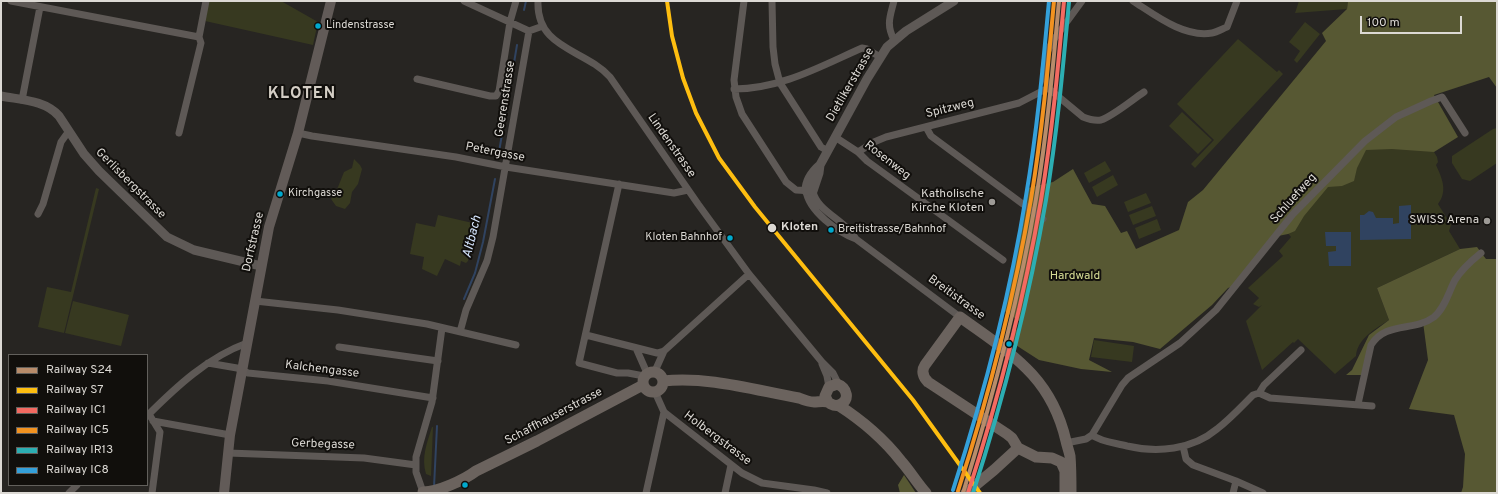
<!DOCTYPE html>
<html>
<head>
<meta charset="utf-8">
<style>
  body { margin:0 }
  #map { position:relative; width:1498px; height:494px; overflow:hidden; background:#272522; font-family:Overpass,sans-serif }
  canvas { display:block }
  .frame { position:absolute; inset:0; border:2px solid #dcd9d4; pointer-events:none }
  .legend { position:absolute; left:8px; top:354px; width:140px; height:132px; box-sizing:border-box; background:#110f0c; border:1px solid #62605c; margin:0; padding:5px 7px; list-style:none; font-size:12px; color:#dcd9d4 }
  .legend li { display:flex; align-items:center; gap:8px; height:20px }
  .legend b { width:20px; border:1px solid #62605c }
  .scale { position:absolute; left:1360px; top:16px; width:102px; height:18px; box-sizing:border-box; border:2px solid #dcd9d4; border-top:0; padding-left:5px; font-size:12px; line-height:14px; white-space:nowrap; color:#dcd9d4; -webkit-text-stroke:3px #110f0c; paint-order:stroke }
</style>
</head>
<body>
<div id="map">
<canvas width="1498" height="494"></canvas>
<div class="frame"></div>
<ul class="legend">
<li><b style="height:5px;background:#b88c6a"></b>Railway S24</li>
<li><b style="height:5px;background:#febe10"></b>Railway S7</li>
<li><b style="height:5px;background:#f36a61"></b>Railway IC1</li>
<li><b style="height:5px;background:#f29220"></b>Railway IC5</li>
<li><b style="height:5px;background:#2caeb3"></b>Railway IR13</li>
<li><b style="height:5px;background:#34a0da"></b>Railway IC8</li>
</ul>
<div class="scale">100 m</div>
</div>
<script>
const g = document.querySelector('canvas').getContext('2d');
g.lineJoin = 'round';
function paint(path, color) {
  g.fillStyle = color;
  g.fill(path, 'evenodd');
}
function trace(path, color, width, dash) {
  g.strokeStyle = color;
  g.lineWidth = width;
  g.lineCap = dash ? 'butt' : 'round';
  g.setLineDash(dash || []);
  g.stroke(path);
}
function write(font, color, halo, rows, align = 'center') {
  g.font = font + ' Overpass,sans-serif';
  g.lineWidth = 4;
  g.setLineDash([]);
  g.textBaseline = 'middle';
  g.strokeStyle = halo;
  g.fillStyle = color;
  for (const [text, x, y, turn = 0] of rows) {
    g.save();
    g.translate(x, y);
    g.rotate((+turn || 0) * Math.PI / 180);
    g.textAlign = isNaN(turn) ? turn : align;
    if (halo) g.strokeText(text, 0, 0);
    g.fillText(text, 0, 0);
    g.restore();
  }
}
const green = new Path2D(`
  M 209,1 L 281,1 L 318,22 L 313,45 L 205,21 Z
  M 1299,1 L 1348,1 L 1347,9 L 1295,13 Z
  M 1305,22 L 1320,34 L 1297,63 L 1294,60 L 1300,51 L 1289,42 Z
  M 1238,39 L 1277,72 L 1279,70 L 1283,74 L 1195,168 L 1191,164 L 1214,140 L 1177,104 Z
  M 1182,112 L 1212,140 L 1198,154 L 1169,126 Z
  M 1497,128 L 1497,163 L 1470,181 L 1462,179 L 1452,163 L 1452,156 L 1493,129 Z
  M 1428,142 L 1437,157 L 1438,162 L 1436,165 C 1442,178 1448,191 1438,204 L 1451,225 L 1449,231 L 1460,249 L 1377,288 L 1389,320 C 1375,329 1357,339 1356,356 L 1335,374 L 1298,339 L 1294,343 L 1293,342 L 1262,370 L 1246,321 L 1262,305 L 1259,307 L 1253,304 L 1259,298 L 1248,288 L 1283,256 L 1279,251 L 1291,237 L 1286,231 L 1360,150 Z
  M 354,159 L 360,165 L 362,169 L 358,184 L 352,192 L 350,203 L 345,209 L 336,206 L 331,199 L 338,187 L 344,172 L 352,168 Z
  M 1105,161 L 1111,171 L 1089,183 L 1084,173 Z
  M 1113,175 L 1118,185 L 1097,197 L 1092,187 Z
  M 96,188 L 99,189 L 64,333 L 38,327 L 47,287 L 71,292 Z
  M 1146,193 L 1151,203 L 1128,212 L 1124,202 Z
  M 1152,206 L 1156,216 L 1133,225 L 1129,215 Z
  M 438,215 L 477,224 L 468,261 L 466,263 L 461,261 L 460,266 L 445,259 L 437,276 L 422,269 L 424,257 L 410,254 L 416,223 L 435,227 Z
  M 1157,219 L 1161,230 L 1139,239 L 1135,228 Z
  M 73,301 L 129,315 L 121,346 L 65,333 Z
  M 1094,340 L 1134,346 L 1132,362 L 1091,357 Z
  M 432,427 L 433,427 L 431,476 L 426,474 C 421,457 427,443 432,427 Z`);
const forest = new Path2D(`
  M 1348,1 L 1497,1 L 1497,88 L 1489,77 L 1434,95 L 1458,137 L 1434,152 L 1392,149 L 1366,150 L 1357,168 L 1354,181 L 1342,186 L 1328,187 L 1304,216 L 1295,231 L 1288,234 L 1273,237 L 1231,287 L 1228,288 L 1212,305 L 1160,349 L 1133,342 L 1094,338 L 1089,360 L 1112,372 L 1081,369 L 1039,360 L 1008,340 L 1022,323 L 1003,310 L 1028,188 L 1053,182 L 1073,169 L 1092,204 L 1105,206 L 1121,233 L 1127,231 L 1136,249 L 1179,230 L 1188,202 L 1203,190 L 1326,41 L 1322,33 L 1347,9 Z
  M 1477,247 L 1486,259 L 1497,259 L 1497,493 L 1461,493 L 1463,487 L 1465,454 L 1454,415 L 1409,409 L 1428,360 L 1423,322 L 1394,328 L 1371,343 L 1363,375 L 1346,375 L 1352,370 L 1369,335 L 1389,320 L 1377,288 L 1460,249 Z
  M 904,475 L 916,493 L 900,493 L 898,485 Z`);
const water = new Path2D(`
  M 1411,205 L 1411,239 L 1360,240 L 1360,215 L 1364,215 L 1369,211 L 1373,212 L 1376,218 L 1393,218 L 1393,224 L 1399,223 L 1399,206 Z
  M 1325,232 L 1351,232 L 1351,266 L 1329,266 L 1328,252 L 1336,251 L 1336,246 L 1326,246 Z`);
const stream = new Path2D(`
  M 524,10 L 526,1
  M 499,152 L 517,45
  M 464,299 L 475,273 L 483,242 L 495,179
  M 434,487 L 437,426`);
const minor = new Path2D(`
  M 11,1 L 199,37
  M 464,1 L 529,31 L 543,26
  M 538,1 C 536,49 585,49 610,77 L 698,204 L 749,274 L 822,362 L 833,373 L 839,385
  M 744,1 L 734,80 L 736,97 L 742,114 L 786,182 L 796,190 L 813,191 C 816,208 837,217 848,229 C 851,232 853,235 856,239 L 960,317
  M 772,1 L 773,47 L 775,64 L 780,83 L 821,147 L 828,151
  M 894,1 C 890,17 886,24 894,40
  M 1082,1 L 1052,42 L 1046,55 L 1044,70 L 1048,88 L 1083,117 C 1088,119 1095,121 1101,120 C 1113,116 1132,100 1144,92
  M 1133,1 C 1155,15 1184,38 1212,33 C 1217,32 1222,29 1227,27 L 1237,1
  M 417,79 L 490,96 L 496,96 L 499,91 L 510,22 L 516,1
  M 734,89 C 781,89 821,66 862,48 L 867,49 L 880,57
  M 22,100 L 40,7
  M 926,127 L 931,136 L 1043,219
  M 179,133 L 201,43 L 199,37 L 206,1
  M 298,133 L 312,136 L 456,157 L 506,167 L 674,193 L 688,190
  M 835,137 L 858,152 L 867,161 L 1003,260
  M 858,152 L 874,142 L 886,137 L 1019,103 L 1048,88
  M 619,184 L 579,363 L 617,373 L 628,373 L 644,376
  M 806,191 C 809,211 837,232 856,239
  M 38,214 L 43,204 L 61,142 L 66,135 L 70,132
  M 255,301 L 338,310 L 427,324 L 516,345
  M 460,332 L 466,310 L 487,261 L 493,237 L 529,31
  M 586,335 L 657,353 L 664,351 L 749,274
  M 339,347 L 438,361
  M 636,348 L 647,373
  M 208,363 L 237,368 L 248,373 L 328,381 L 433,398
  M 822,364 L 827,376 L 829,387
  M 655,371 L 664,351
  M 655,392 L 664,412 L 742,473 L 762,483 L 814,490 L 827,493
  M 1259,393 L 1270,398 L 1372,406
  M 1358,404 L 1371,345 C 1386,321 1414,332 1434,317 C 1445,308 1449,291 1455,280 C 1462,269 1471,261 1481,253
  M 149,414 L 160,432 L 152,493
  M 147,416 C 176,387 208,357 247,343
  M 153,421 L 230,435
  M 1092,435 C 1101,442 1116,443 1127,446 C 1157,453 1192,450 1217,429 C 1230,419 1241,407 1253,395 L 1259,393 L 1264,385 L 1301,350
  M 1066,443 L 1086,439 L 1092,435 L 1122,385 L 1128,378 L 1180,343 L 1216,310 L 1293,214 L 1365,141 L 1396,117 L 1431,101 L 1442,97 L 1465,133
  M 1183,446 L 1186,459 L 1193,465 L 1236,481 L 1263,493
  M 228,453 L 364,458 L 416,465
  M 423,492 L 416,472 L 416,457 L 432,402 L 442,328
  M 69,493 L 77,485
  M 646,493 L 664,412
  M 725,493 L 731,465
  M 1233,493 L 1236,481`);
const tertiary = new Path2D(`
  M 1,96 C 21,100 45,100 59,116 L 84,154 L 99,171 L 167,237 L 194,250 L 261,266
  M 806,191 C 806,180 812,172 820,165
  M 813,191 L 819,173 L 820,165 L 867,79 L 887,47 L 906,31 L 954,1`);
const secondary = new Path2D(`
  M 224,493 L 230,435 L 269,227 L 298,133 L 331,1`);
const primary = new Path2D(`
  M643 382a10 10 0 1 1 20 0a10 10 0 1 1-20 0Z
  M 663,381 C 708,376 754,390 799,398 C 804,400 809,402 814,402 C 818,402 823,401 827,402 C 832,404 834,407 839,405 C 851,401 847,387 837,384 L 829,387 L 825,396 L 828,402
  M 838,405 C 863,421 883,438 901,461 C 910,471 917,483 926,493
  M 423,492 C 438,492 464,480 476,471 L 537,441 L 643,385
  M 966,493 L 994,470 L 1018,448
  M 1065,493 L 1065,471 L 1061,462 L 1052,458 L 1036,457 L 1018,448 L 1012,438 L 1007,434 L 928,382 C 923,377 921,371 925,365 L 960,317 C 1011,354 1051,376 1066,441 C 1067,446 1069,451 1070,456 C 1071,468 1071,481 1071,493`);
const rail1 = new Path2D(`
  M 963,493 C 993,397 1019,299 1036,199 C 1047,134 1053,67 1059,1`);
const rail2 = new Path2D(`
  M 667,1 L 672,36 L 683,78 L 696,113 L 719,158 L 755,207 L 913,400 L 980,493`);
const rail3 = new Path2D(`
  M 968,493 C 999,397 1024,299 1041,200 C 1052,134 1058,68 1064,1`);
const rail4 = new Path2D(`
  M 958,491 C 989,395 1014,298 1031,199 C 1042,133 1048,67 1054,1`);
const rail5 = new Path2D(`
  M 973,493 C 1004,397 1029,299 1046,200 C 1057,134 1063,68 1069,2`);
const rail6 = new Path2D(`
  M 953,490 C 984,394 1010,296 1026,196 C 1037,132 1043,66 1049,1`);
const markers = [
  [318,26,3.5,"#00a9ce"],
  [280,194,3.5,"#00a9ce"],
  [992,202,4,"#9d9a96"],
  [1487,221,4,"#9d9a96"],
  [772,228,5,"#dcd9d4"],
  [831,230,3.5,"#00a9ce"],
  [730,238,3.5,"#00a9ce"],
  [1009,344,3.5,"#00a9ce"],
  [465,485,3.5,"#00a9ce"]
];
const busNames = [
  ["Lindenstrasse",326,26],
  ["Kirchgasse",288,194],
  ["Breitistrasse/Bahnhof",838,230],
  ["Kloten Bahnhof",722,238,"right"]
];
const streetNames = [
  ["Dietlikerstrasse",851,85,-60],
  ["Geerenstrasse",506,99,-81],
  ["Spitzweg",950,109,-14],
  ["Lindenstrasse",671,146,55],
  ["Petergasse",495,153,11],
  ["Rosenweg",887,161,38],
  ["Gerlisbergstrasse",130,184,45],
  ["Schluefweg",1294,199,-48],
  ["Dorfstrasse",254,242,-77],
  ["Breitistrasse",956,298,36],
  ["Kalchengasse",322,370,7],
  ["Schaffhauserstrasse",554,417,-28],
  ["Holbergstrasse",717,439,37],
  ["Gerbegasse",323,445,2]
];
const poiNames = [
  ["Katholische",984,195],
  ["Kirche Kloten",984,209],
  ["SWISS Arena",1479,221]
];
const stopNames = [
  ["Kloten",781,228]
];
const parkNames = [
  ["Hardwald",1075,277]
];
const waterNames = [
  ["Altbach",473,237,-76]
];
const districtNames = [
  ["KLOTEN",302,95]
];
paint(green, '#373920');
paint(forest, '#575833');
paint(water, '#304360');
trace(stream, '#304360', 2);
trace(minor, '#5e5956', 7);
trace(tertiary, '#5e5956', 9);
trace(secondary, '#625b58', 10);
trace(primary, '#6b635e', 11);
trace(rail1, '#b88c6a', 4);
trace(rail2, '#febe10', 4);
trace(rail3, '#f36a61', 4);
trace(rail4, '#f29220', 4);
trace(rail5, '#2caeb3', 4);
trace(rail6, '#34a0da', 4);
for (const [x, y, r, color] of markers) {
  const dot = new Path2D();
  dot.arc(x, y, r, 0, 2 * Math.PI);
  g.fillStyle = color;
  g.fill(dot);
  trace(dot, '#110f0c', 1.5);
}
write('11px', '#dcd9d4', '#110f0c', busNames, 'left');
write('12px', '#dcd9d4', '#110f0c', streetNames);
write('12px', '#dcd9d4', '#110f0c', poiNames, 'right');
write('bold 12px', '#dcd9d4', '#110f0c', stopNames, 'left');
write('12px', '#d4da93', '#110f0c', parkNames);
write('italic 13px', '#d5e5fd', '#110f0c', waterNames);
g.letterSpacing = '1px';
write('bold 16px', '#d4cec5', '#110f0c', districtNames);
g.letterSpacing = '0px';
</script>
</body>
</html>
